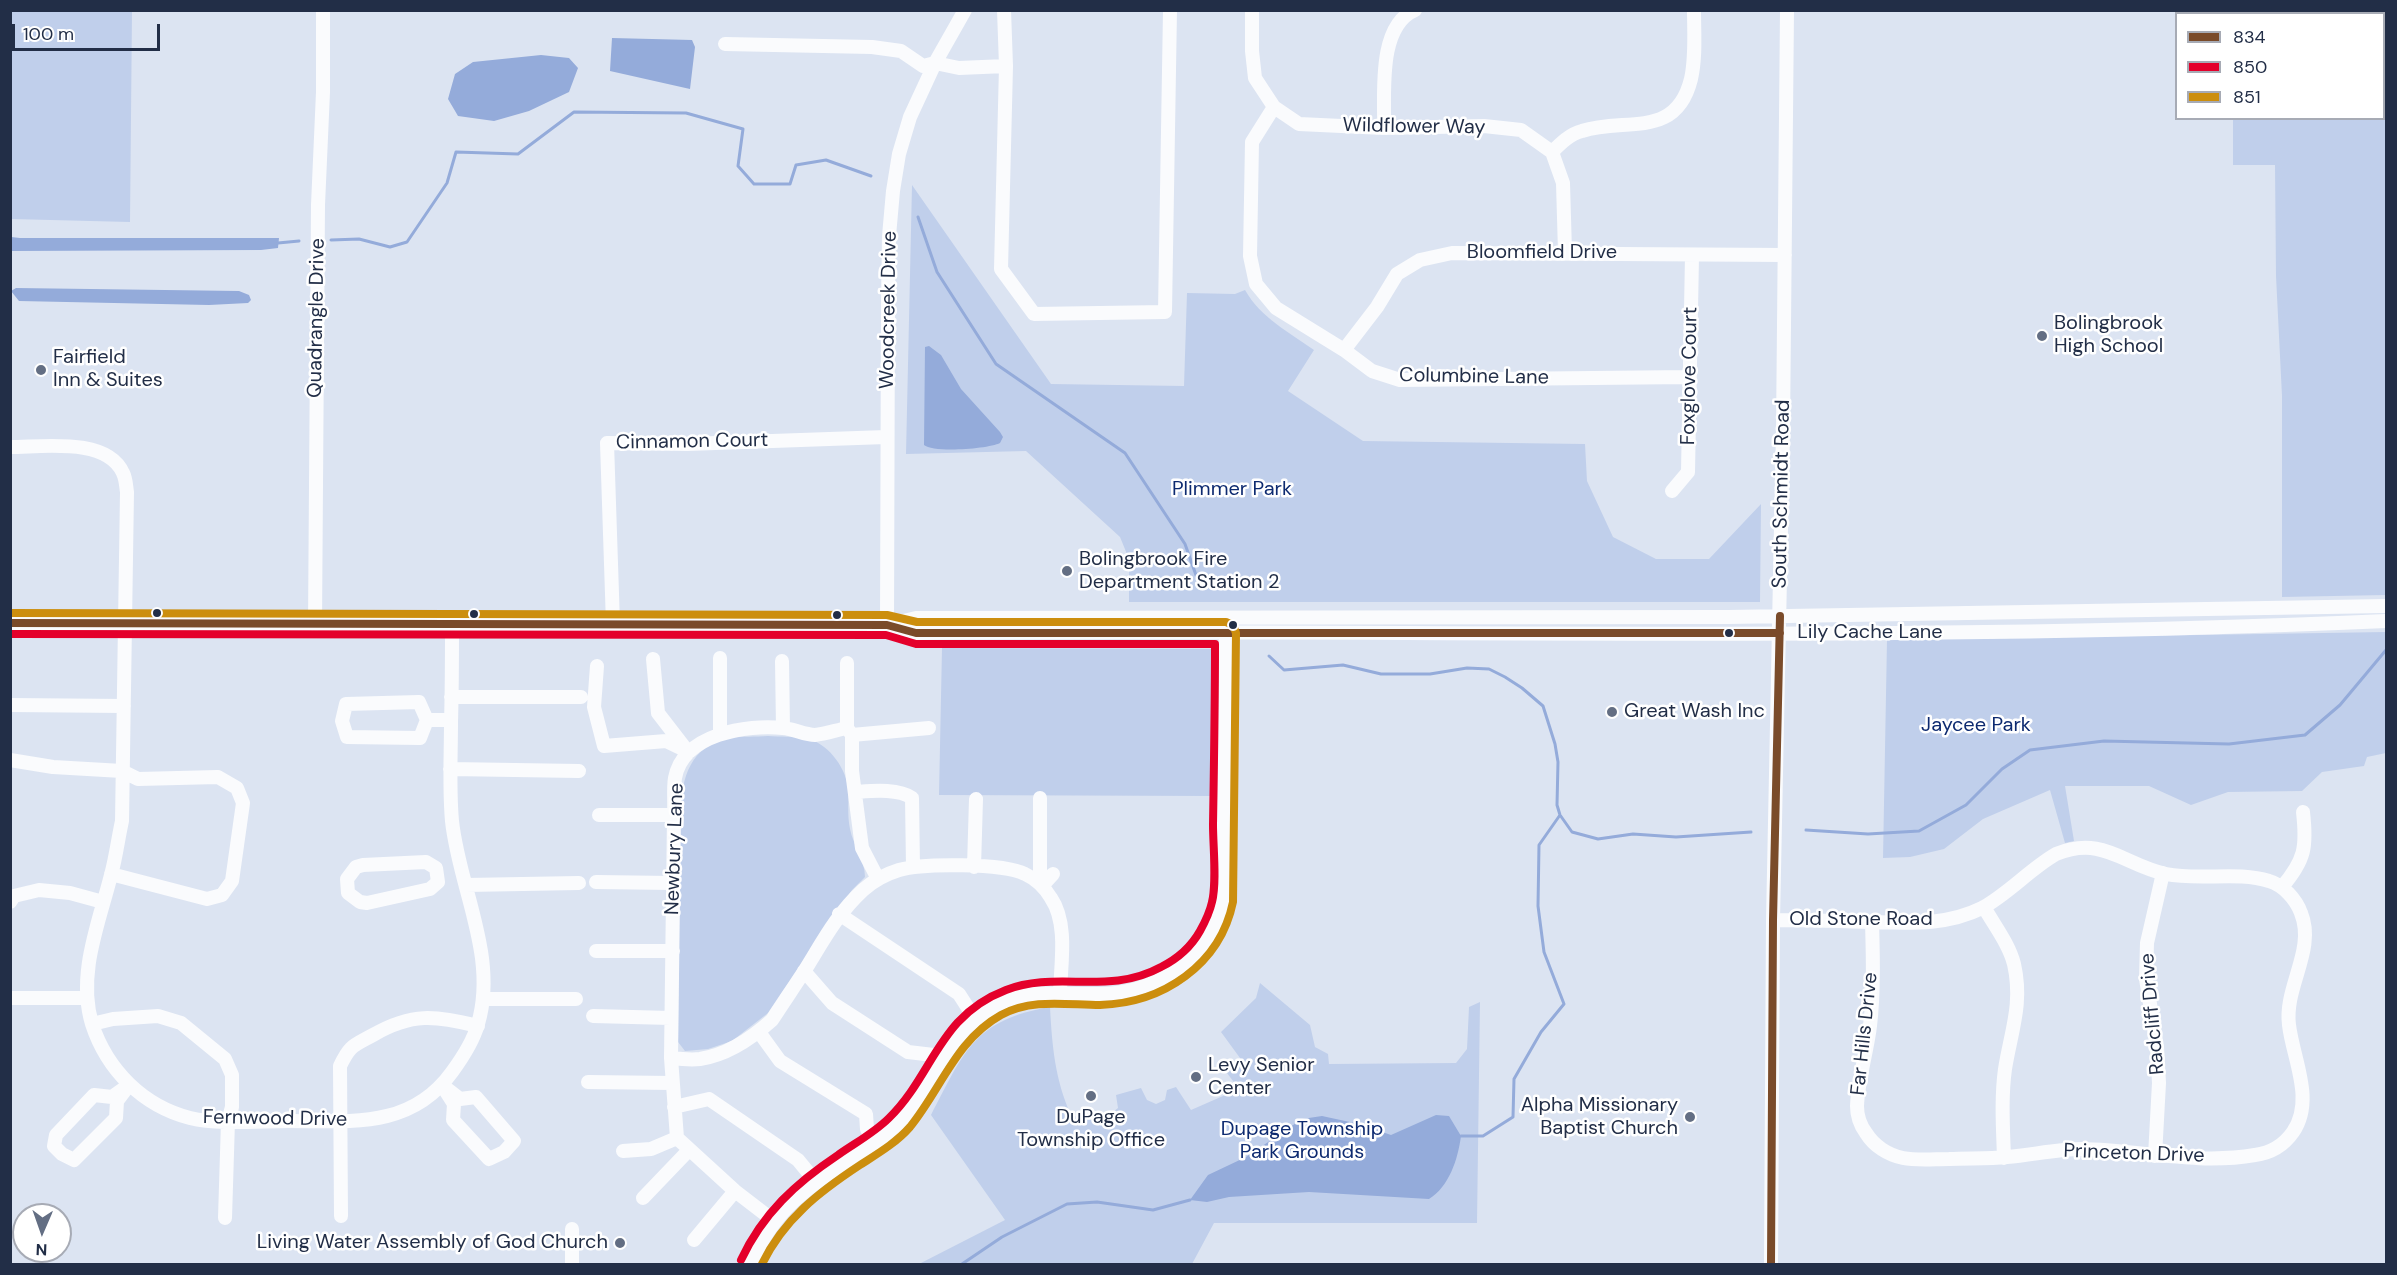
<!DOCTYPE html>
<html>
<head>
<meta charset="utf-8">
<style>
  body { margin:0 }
  #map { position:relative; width:2397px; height:1275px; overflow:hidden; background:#dce4f2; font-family:"DM Sans",sans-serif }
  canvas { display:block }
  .frame { position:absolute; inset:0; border:12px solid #222e47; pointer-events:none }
  .legend { position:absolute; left:2175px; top:12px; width:210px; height:108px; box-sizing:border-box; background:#fff; border:2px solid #a7abb5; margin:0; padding:8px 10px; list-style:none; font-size:18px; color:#222e47 }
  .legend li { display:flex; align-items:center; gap:12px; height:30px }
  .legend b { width:30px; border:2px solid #a7abb5 }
  .north { position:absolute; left:12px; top:1203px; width:60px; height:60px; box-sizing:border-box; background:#fff; border:2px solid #a7abb5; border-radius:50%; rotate:182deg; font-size:16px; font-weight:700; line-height:24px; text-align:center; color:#222e47 }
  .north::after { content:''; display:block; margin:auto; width:21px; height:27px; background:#636e83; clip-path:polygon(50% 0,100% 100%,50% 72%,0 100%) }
  .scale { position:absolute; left:12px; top:24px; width:148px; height:27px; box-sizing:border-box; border:3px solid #222e47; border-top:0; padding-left:8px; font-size:18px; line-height:21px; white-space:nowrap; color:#222e47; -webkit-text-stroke:4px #fff; paint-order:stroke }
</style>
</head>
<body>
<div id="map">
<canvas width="2397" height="1275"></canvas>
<div class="frame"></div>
<ul class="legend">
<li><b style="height:8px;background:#7a4b2a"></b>834</li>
<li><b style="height:8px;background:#e4002b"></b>850</li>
<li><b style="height:8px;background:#cc8e0e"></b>851</li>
</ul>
<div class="north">N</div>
<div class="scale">100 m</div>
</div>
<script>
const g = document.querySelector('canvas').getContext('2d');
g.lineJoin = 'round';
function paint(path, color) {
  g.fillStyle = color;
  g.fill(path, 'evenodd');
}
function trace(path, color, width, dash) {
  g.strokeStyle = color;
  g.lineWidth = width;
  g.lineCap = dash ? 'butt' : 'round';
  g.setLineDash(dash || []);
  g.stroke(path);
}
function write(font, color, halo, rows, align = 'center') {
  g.font = font + ' "DM Sans",sans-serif';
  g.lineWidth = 5;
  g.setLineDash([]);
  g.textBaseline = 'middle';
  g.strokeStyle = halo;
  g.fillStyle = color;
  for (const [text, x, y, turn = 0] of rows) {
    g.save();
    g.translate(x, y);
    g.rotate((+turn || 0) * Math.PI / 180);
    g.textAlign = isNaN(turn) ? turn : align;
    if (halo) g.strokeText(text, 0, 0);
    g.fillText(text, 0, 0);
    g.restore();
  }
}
const green = new Path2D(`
  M 11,10 L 132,11 L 130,222 L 11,219 Z
  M 2255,11 L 2386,11 L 2386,595 L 2282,597 L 2282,396 L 2276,276 L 2275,165 L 2233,165 L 2233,119 L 2384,118 L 2384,14 L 2255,14 Z
  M 912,185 L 1051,384 L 1184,386 L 1187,293 L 1235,294 L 1245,290 C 1261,318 1289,332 1314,350 L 1288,391 L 1363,441 L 1585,444 L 1587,481 L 1613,537 L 1656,559 L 1709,559 L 1761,504 L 1760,602 L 1129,602 L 1129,559 L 1120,537 L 1026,451 L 906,454 Z
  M 2386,632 L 2386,753 L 2367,757 L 2364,766 L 2322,772 L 2302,791 L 2228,792 L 2191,805 L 2149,786 L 2065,786 L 2074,841 L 2065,843 L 2050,790 L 1983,819 L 1944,849 L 1910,857 L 1883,858 L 1887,640 Z
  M 942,648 L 1214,649 L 1212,796 L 939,795 Z
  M 768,736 C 780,737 793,736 805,738 C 827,742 845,766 848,787 C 849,801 847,815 850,829 C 853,845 865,860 865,877 L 852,890 L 833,916 L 768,1013 L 732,1041 L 708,1049 L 685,1051 L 678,1042 L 680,812 C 682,778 690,745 730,738 C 742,736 756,737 768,736 Z
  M 1260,983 L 1310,1025 L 1315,1047 L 1328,1054 L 1329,1064 L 1456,1063 L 1467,1049 L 1469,1007 L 1480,1002 L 1477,1223 L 1214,1223 L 1192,1264 L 919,1264 L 1005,1220 L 931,1115 C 964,1053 973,1020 1050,1007 C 1052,1045 1055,1080 1071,1115 L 1100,1122 L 1118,1108 L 1116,1095 L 1141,1088 L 1147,1100 L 1156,1104 L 1165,1100 L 1167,1090 L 1176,1087 L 1191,1110 L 1239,1089 L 1224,1069 L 1240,1058 L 1221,1032 L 1256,998 Z`);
const water = new Path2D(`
  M 612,38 L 692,40 L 695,47 L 690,89 L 610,71 Z
  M 541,55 L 569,58 L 578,68 L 569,92 L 529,111 L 494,121 L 458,116 L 448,99 L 455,74 L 473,62 Z
  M 11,237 L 20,238 L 279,238 L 278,248 L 261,250 L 11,251 Z
  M 16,288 L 239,291 L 249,295 L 251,300 L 248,303 L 209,305 L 19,301 L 11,291 Z
  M 929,346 L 941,355 L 961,389 L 1000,432 L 1003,437 L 1000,443 C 988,449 933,453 924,445 L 925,347 Z
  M 1436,1115 L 1449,1116 L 1461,1136 C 1458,1159 1449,1187 1429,1199 L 1309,1192 L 1229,1197 L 1207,1202 L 1190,1200 L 1208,1175 L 1246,1157 L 1302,1119 L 1322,1116 L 1359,1124 L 1391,1135 Z`);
const stream = new Path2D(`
  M 918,217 L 937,272 L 996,364 L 1125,453 L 1185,544 L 1197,578
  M 331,240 L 359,239 L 390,247 L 407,242 L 447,183 L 456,152 L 518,154 L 574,112 L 686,113 L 743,129 L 738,166 L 754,184 L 790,184 L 796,165 L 826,160 L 871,176
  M 278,243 L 299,241
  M 1269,656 L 1284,670 L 1343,665 L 1381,674 L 1430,674 L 1467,668 L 1489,669 L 1505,677 L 1522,688 L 1543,706 L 1555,744 L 1558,762 L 1557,805 L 1560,815 L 1572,832 L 1598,839 L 1633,834 L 1676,837 L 1751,832
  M 1806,830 L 1868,834 L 1919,831 L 1966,805 L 2002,769 L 2030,750 L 2104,741 L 2229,744 L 2305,735 L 2340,705 L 2386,650
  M 1461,1136 L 1483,1136 L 1513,1117 L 1514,1079 L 1541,1032 L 1564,1004 L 1544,952 L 1538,906 L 1539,845 L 1560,815
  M 962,1264 L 1002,1237 L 1067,1204 L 1097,1202 L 1153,1210 L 1190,1200`);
const minor = new Path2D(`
  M 1004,10 L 1006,66 L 1001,269 L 1034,314 L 1165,312 L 1170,10
  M 1252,10 L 1252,51 L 1255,78 L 1274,107 L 1299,124 L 1384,128 L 1484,126 L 1521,130 L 1552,152 L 1563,183 L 1565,252
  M 2247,13 L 2247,10
  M 725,44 L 872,47 L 901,51 L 923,66 L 935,63 L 959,68 L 1006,66
  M 1274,107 L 1252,142 L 1250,256 L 1256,284 L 1276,308 L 1344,350 L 1372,371 L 1400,380 L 1689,377
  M 1384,128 C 1385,95 1377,26 1415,10
  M 1552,152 C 1561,143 1570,134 1582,131 C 1625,117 1676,140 1691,79 C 1696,57 1694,33 1694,10
  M 1344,350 L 1377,307 L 1397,274 L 1420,260 L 1452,253 L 1785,255
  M 10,447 C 43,447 107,437 123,473 C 126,479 126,486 127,492 L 122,821 C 118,839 116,857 111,875 C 99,923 77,974 92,1024 C 107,1070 143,1106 190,1118 C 219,1125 259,1121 288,1121 C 351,1121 411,1129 452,1072 C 463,1057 473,1042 478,1024 C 498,956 459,888 452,821 C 449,788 451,755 451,722 C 452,690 452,657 452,624
  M 1672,491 L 1688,472 L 1692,256
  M 10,623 L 887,625 L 916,618 L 1728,617 L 2386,606
  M 613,624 L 607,443 L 687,444 L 886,437
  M 315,625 L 318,205 L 323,92 L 323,10
  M 887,625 L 888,299 L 889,236 L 893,191 L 899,154 L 910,117 L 935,63 L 965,10
  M 889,625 L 916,633 C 1406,629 1897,643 2386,621
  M 653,659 L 658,713 L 685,748
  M 782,661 L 783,728
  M 597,666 L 594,707 L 604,746 L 666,741 L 689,752
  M 451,697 L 581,697
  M 10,705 L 124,706
  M 427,720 L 420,738 L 347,737 L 342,721 L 346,704 L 419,702 L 427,720 L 451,720
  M 847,728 L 847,663
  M 720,734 L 720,658
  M 852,735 L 929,728
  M 10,760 L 53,767 L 122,771 L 138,779 L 218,777 L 237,788 L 243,803 L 232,881 L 222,895 L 207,899 L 111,874
  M 450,769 L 579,771
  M 855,792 C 871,791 898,788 912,798 L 913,867
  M 599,815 L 674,815
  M 426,862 L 436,868 L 438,882 L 430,889 L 367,903 L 360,902 L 348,893 L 347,879 L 356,867 L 363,865 Z
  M 974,867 L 976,799
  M 596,882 L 672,883
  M 1040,884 L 1040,798
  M 466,885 L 579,883
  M 1042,886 L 1053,874
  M 2282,887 C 2305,860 2307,847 2303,812
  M 10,902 L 14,896 L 39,890 L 70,893 L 103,902
  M 1984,907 C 1994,925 2009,944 2014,964 C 2023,1004 2011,1031 2005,1069 C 2001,1098 2003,1128 2004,1158
  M 839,914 L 959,994 L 975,1019
  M 1773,920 C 1805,920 1837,921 1869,922 C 1908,923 1946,926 1982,908 C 2008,894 2030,869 2056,854 C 2103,835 2124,865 2166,874 C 2200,881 2237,871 2269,881 C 2283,885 2296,899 2301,913 C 2316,950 2284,987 2289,1025 C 2293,1059 2315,1100 2293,1132 C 2284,1145 2270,1153 2255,1155 C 2197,1165 2139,1150 2082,1149 C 2057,1149 2032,1155 2007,1157 C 1988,1159 1968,1158 1949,1159 C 1934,1159 1918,1161 1903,1158 C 1888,1155 1874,1146 1866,1133 C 1860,1125 1857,1115 1857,1106 C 1858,1079 1867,1052 1870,1026 C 1874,991 1873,956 1872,922
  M 596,951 L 673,951
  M 804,971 L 832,1003 L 908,1052 L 942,1056
  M 10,998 L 87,998
  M 484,999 L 576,999
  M 593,1016 L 671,1018
  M 92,1024 L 113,1019 L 158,1016 L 181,1023 L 225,1059 L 232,1075 L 232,1107 L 228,1121 L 225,1218
  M 759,1032 L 780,1061 L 866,1114 L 867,1129 L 873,1144
  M 671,1058 C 680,1059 691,1060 700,1059 C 727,1055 752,1038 772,1020 C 783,1003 794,987 805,970 C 823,941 837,914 863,890 C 873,881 886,874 899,870 C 922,863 1003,863 1025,874 C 1036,879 1045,888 1051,898 C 1068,923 1061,963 1060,992
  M 588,1082 L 672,1083
  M 129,1085 L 117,1101 L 116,1118 L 74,1160 L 62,1154 L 54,1146 L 56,1135 L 94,1095 L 112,1097 Z
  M 442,1085 L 460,1099 L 476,1097 L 514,1141 L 504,1152 L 489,1159 L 453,1120 L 454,1104 Z
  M 674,1107 L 709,1099 L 798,1160 L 816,1182
  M 623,1151 L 651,1149 L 677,1138
  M 2155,1156 L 2159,1083 L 2157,1047 L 2146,979 L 2147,943 L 2163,873
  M 643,1198 L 689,1150
  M 341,1216 L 340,1066 C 350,1045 353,1046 373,1035 C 413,1012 434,1016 478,1026
  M 774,1221 L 735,1191 L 677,1138 L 671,1058 L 674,815 C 675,803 673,790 675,778 C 683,734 747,724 783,728 C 794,729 805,735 815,735 C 825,734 837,730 847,728 L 852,735 L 852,771 L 862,848 L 878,879
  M 694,1240 L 735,1191
  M 572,1264 L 572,1229
  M 751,1264 C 773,1210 808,1187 855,1156 C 871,1146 890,1134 902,1120 C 937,1078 944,1035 996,1006 C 1034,984 1076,998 1116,993 C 1144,990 1181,973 1199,951 C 1211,937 1217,919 1223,902 L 1226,624
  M 1771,1264 L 1773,920 L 1783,430 L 1787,10`);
const bus1 = new Path2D(`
  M 10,623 L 887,625 L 916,633 L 1780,633
  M 1771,1264 L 1773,920 L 1780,616`);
const bus2 = new Path2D(`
  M 10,634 L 886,635 L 916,644 L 1215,644 C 1215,704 1214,764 1213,825 C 1213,846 1217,882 1212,902 C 1210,911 1205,922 1200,931 C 1191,947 1177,959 1161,967 C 1108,996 1057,970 1006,990 C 938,1016 934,1074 889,1118 C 874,1133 855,1143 838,1155 C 796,1183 763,1213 741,1260`);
const bus3 = new Path2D(`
  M 10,613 L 887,615 L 917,622 L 1226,622 L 1233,625 L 1236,633 L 1233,902 C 1220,965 1163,1003 1100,1005 C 1067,1005 1032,998 1001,1015 C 956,1040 941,1089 910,1127 C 896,1143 877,1154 860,1165 C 819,1192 784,1219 762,1264`);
const markers = [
  [2042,336,6,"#636e83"],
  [41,370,6,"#636e83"],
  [1067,571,6,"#636e83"],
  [157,613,5,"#222e47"],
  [474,614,5,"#222e47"],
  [837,615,5,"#222e47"],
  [1233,625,5,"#222e47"],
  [1729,633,5,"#222e47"],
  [1612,712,6,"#636e83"],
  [1196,1077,6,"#636e83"],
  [1091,1096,6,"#636e83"],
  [1690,1117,6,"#636e83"],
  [620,1243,6,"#636e83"]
];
const streetNames = [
  ["Wildflower Way",1414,127,1],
  ["Bloomfield Drive",1542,253],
  ["Woodcreek Drive",889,310,-89],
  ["Quadrangle Drive",317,318,-89],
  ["Foxglove Court",1690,376,-89],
  ["Columbine Lane",1474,377,1],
  ["Cinnamon Court",692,442,-1],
  ["South Schmidt Road",1782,494,-89],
  ["Lily Cache Lane",1870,633],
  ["Newbury Lane",675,849,-88],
  ["Old Stone Road",1861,920],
  ["Radcliff Drive",2153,1014,-95],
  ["Far Hills Drive",1865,1034,-84],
  ["Fernwood Drive",275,1119,1],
  ["Princeton Drive",2134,1154,2]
];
const poiNames = [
  ["Bolingbrook",2054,324],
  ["High School",2054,347],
  ["Fairfield",53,358],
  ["Inn & Suites",53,381],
  ["Bolingbrook Fire",1079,560],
  ["Department Station 2",1079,583],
  ["Great Wash Inc",1624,712],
  ["Levy Senior",1208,1066],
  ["Center",1208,1089],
  ["Alpha Missionary",1678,1106,"right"],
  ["Baptist Church",1678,1129,"right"],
  ["DuPage",1091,1118,"center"],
  ["Township Office",1091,1141,"center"],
  ["Living Water Assembly of God Church",608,1243,"right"]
];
const parkNames = [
  ["Plimmer Park",1232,490],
  ["Jaycee Park",1976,726],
  ["Dupage Township",1302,1130],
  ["Park Grounds",1302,1153]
];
paint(green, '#c0cfeb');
paint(water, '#94abda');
trace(stream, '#94abda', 3);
trace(minor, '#fafbfd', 14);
trace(bus1, '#7a4b2a', 8);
trace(bus2, '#e4002b', 8);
trace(bus3, '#cc8e0e', 8);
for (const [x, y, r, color] of markers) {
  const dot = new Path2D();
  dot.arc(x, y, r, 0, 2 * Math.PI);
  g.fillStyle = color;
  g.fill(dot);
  trace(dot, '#fff', 2);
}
write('20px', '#222e47', '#fff', streetNames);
write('20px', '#222e47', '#fff', poiNames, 'left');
write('20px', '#0d2a70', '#fff', parkNames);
</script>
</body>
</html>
